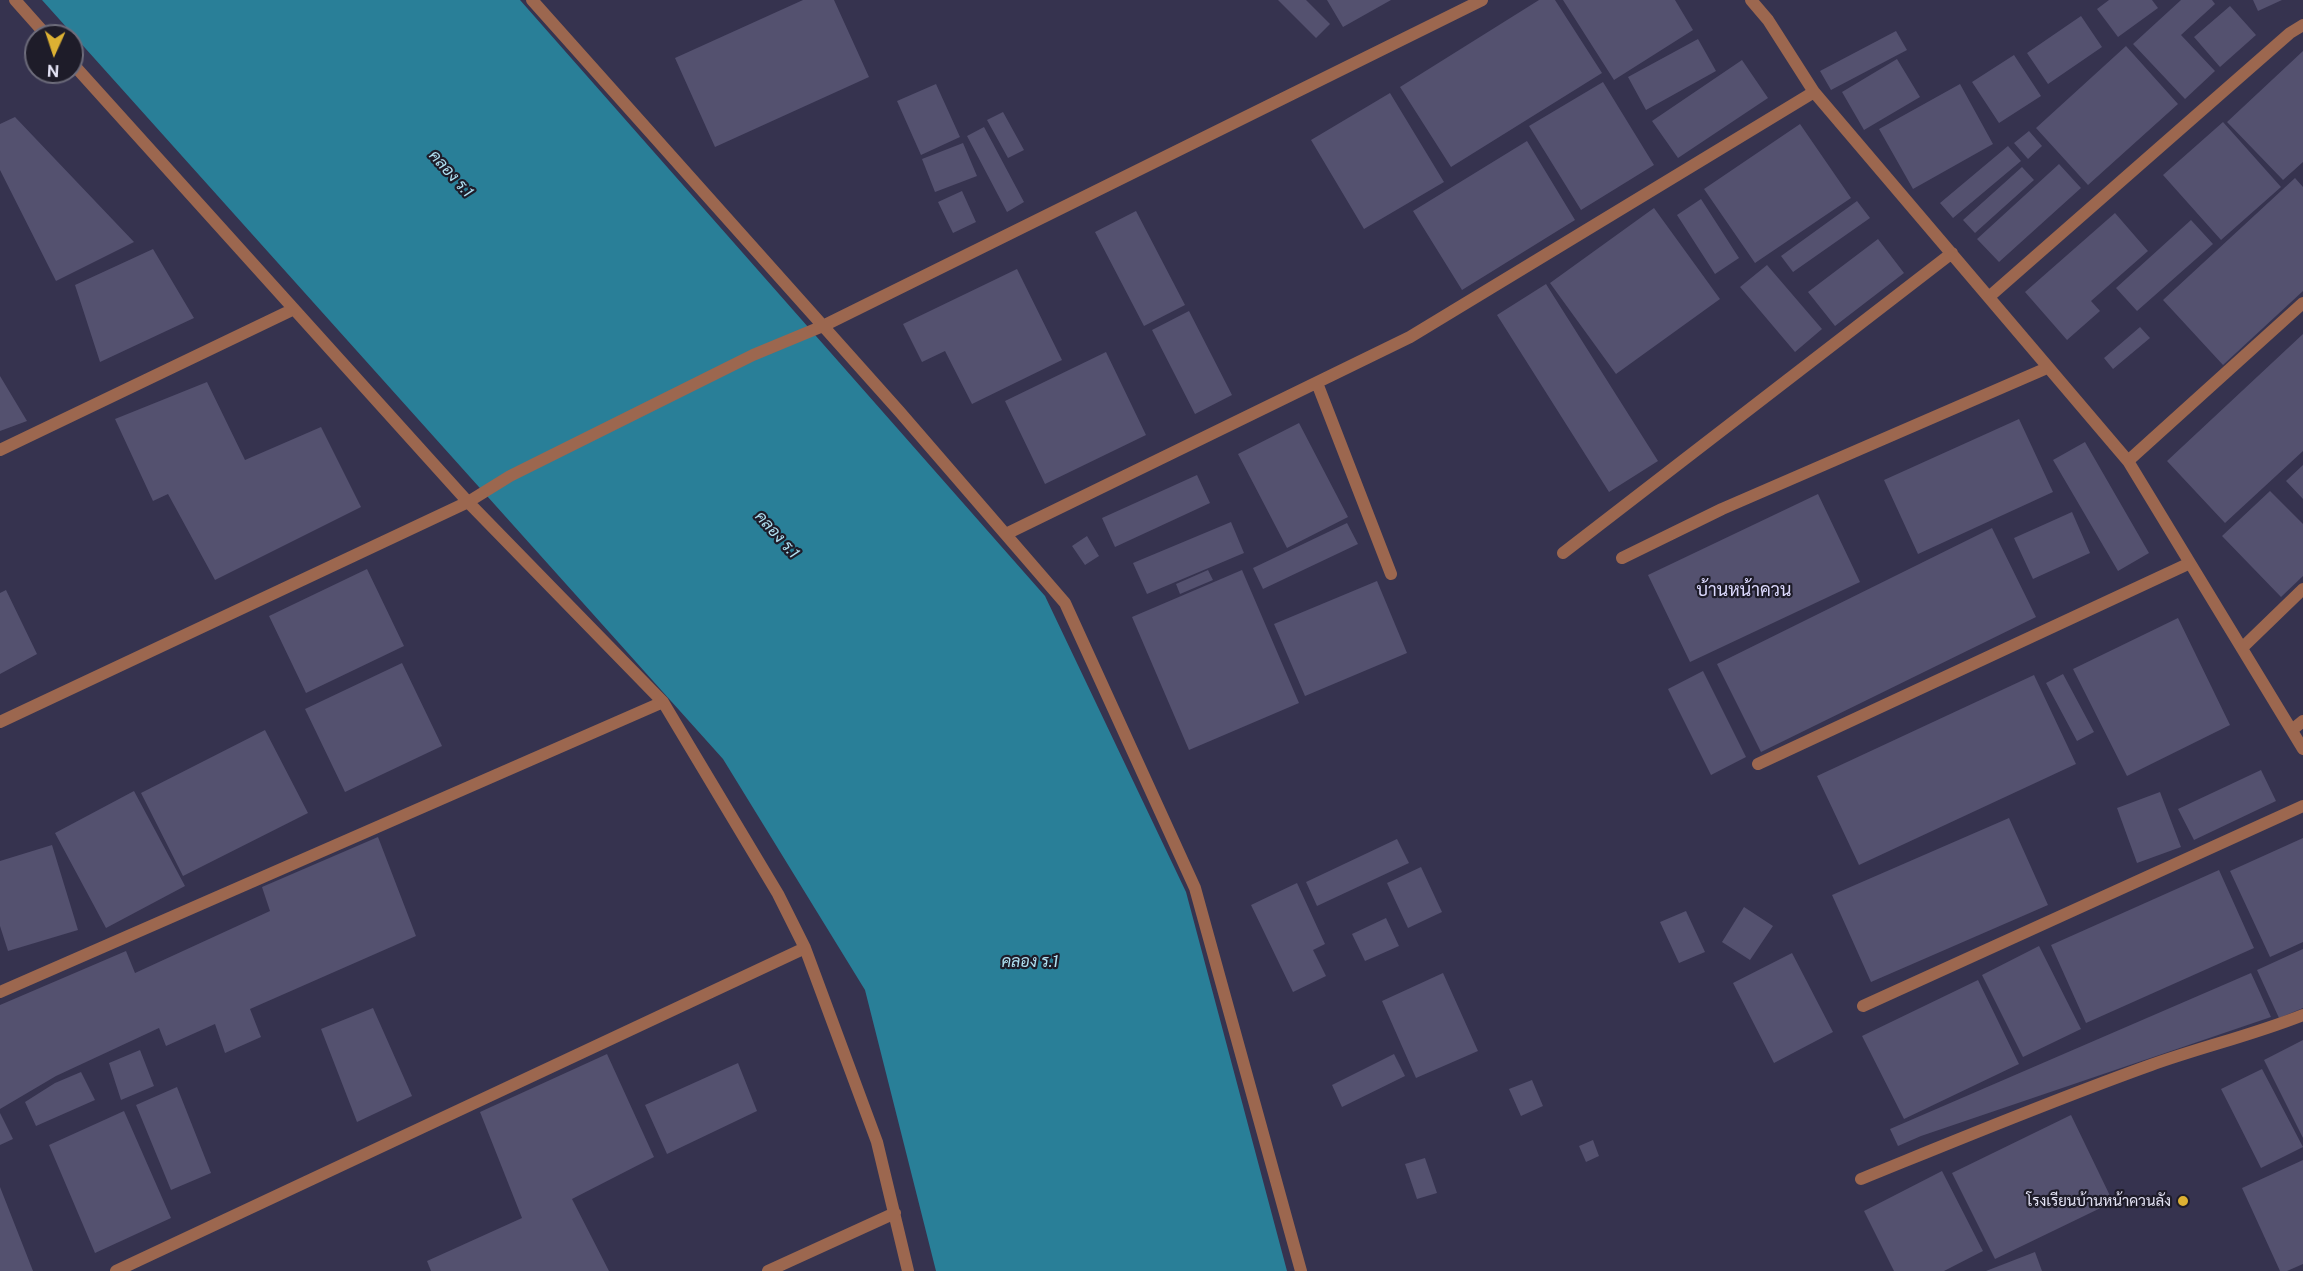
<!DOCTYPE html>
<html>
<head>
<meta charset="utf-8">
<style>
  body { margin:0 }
  #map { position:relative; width:2303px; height:1271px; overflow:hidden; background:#36334f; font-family:"Public Sans",sans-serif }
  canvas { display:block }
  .north { position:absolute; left:24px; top:24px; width:60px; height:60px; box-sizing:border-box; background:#1e1c29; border:2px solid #6d6c7b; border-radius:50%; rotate:183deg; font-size:16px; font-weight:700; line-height:24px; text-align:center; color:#e4e3f5 }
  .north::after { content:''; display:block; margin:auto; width:21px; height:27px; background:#ddb133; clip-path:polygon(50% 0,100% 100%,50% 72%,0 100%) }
</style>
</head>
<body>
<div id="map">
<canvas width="2303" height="1271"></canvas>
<div class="north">N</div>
</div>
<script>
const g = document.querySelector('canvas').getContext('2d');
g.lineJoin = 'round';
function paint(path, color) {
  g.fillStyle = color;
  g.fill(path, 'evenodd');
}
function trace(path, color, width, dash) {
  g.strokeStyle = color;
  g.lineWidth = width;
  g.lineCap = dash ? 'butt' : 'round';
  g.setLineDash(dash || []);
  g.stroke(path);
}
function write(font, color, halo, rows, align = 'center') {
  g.font = font + ' "Public Sans",Sarabun,sans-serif';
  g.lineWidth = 4.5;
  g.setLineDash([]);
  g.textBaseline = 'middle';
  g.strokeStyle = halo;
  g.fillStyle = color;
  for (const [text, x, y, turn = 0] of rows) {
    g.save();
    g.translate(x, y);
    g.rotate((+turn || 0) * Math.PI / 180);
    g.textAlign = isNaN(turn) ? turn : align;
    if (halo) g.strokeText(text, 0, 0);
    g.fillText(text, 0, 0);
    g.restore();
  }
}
const water = new Path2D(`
  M 42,0 L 520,0 L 1045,596 L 1186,892 L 1287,1271 L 936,1271 L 865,990 L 723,759 Z`);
const building = new Path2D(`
  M 803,0 L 834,0 L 869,77 L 715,147 L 675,58 Z
  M 1278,0 L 1306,0 L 1330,24 L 1316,38 Z
  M 1327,0 L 1391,0 L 1343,27 Z
  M 1539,0 L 1555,0 L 1602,73 L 1451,167 L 1400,87 Z
  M 1563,0 L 1675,0 L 1693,30 L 1614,80 Z
  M 2109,0 L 2152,0 L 2158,8 L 2118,37 L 2097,9 Z
  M 2181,0 L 2212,0 L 2215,4 L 2181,35 L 2215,71 L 2185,99 L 2133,44 Z
  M 2253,0 L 2282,0 L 2258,11 Z
  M 2230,6 L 2256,35 L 2220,67 L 2194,37 Z
  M 2081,16 L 2102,47 L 2048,84 L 2027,53 Z
  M 1896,31 L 1907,50 L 1831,90 L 1820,71 Z
  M 1698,39 L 1716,71 L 1646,110 L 1628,77 Z
  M 2126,46 L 2178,104 L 2088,185 L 2036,128 Z
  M 2303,51 L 2303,162 L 2283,180 L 2227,122 Z
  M 2014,55 L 2041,96 L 1999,123 L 1972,82 Z
  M 1897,59 L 1920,97 L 1864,130 L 1842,92 Z
  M 1742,60 L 1768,98 L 1678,158 L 1652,121 Z
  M 1603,82 L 1654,165 L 1581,210 L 1529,126 Z
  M 936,84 L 960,137 L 921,155 L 897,101 Z
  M 1960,84 L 1993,144 L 1913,189 L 1879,129 Z
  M 1390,93 L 1444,182 L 1364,229 L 1311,140 Z
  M 1003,112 L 1024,150 L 1008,158 L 987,120 Z
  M 15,117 L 134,242 L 56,281 L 0,170 L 0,124 Z
  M 2223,122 L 2281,187 L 2221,240 L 2163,175 Z
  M 1800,124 L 1851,198 L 1755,263 L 1704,189 Z
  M 984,127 L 1024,202 L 1007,212 L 967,136 Z
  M 2029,131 L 2042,146 L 2028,159 L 2014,143 Z
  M 1527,141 L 1575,220 L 1462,290 L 1413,211 Z
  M 963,143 L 977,176 L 935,192 L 922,159 Z
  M 2008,146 L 2021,161 L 1953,218 L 1940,203 Z
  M 2059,164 L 2081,188 L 1999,262 L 1977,239 Z
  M 2022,167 L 2034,180 L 1975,233 L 1963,220 Z
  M 2295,178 L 2303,187 L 2303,291 L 2223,365 L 2163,300 Z
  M 962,191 L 976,222 L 953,233 L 938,202 Z
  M 1701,199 L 1739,258 L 1715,274 L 1677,215 Z
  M 1857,201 L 1870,218 L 1793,272 L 1781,256 Z
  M 1654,208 L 1720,299 L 1616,374 L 1550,283 Z
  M 1136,211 L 1185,305 L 1144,326 L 1095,232 Z
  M 2115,213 L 2148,251 L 2091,301 L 2100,311 L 2067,340 L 2025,292 Z
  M 2191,220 L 2213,244 L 2137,311 L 2116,288 Z
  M 1878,239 L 1904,273 L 1835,326 L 1808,292 Z
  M 153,249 L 194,318 L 100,362 L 75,285 Z
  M 1767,265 L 1822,329 L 1795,352 L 1740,287 Z
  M 1017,269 L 1062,360 L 972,404 L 945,351 L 922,362 L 903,324 Z
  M 1546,284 L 1658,461 L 1609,492 L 1497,315 Z
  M 1189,311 L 1232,395 L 1195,414 L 1152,330 Z
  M 2140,327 L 2150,338 L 2113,369 L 2104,358 Z
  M 2303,334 L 2303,451 L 2225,523 L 2167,461 Z
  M 1106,352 L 1146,435 L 1045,484 L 1005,401 Z
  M 0,376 L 27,421 L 0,431 Z
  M 207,382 L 245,460 L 321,427 L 361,507 L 215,580 L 168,494 L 153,501 L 115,419 Z
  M 2019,419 L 2053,492 L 1918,554 L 1884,480 Z
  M 1299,423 L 1348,517 L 1287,548 L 1238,454 Z
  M 2085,442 L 2149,553 L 2118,571 L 2053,460 Z
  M 2303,465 L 2303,499 L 2286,481 Z
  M 1197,475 L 1210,503 L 1115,547 L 1102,518 Z
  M 2270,491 L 2303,524 L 2303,576 L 2281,597 L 2222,536 Z
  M 1818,494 L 1860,582 L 1690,662 L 1648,575 Z
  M 2072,512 L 2090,553 L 2033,579 L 2014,538 Z
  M 1231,522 L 1244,553 L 1147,594 L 1133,563 Z
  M 1347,523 L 1358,544 L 1263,589 L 1253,568 Z
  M 1992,528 L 2036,617 L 1761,752 L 1717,664 Z
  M 1087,536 L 1099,556 L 1085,565 L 1072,546 Z
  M 367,569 L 404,646 L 306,693 L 269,616 Z
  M 1208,570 L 1213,580 L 1180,594 L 1176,584 Z
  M 1242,570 L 1299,703 L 1189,750 L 1132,617 Z
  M 1377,581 L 1407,653 L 1305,696 L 1274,624 Z
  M 6,590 L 37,654 L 0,674 L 0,593 Z
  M 2178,618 L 2230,725 L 2127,776 L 2073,669 Z
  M 402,663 L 442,746 L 345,792 L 305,709 Z
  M 1703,671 L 1746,757 L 1711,775 L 1668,689 Z
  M 2063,674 L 2094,732 L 2077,741 L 2046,683 Z
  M 2034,675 L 2076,764 L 1859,865 L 1817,776 Z
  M 265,730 L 308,813 L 183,876 L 141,793 Z
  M 2261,770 L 2276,801 L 2194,840 L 2178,809 Z
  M 134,791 L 185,886 L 106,928 L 55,833 Z
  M 2160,792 L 2181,847 L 2137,863 L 2117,808 Z
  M 2009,818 L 2048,905 L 1871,982 L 1832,895 Z
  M 378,837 L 416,936 L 250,1009 L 261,1037 L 225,1053 L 215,1024 L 166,1046 L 159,1028 L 56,1076 L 0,1109 L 0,1005 L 126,951 L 135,973 L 270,911 L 262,887 Z
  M 2303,838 L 2303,942 L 2270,957 L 2230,871 Z
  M 1397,839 L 1409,863 L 1317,906 L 1306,882 Z
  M 52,845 L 78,930 L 8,951 L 0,926 L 0,861 Z
  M 1421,867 L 1442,912 L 1408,928 L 1387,883 Z
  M 2219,870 L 2254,948 L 2086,1023 L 2051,945 Z
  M 1297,883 L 1325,944 L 1313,950 L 1326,976 L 1293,992 L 1251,905 Z
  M 1744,907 L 1773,926 L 1750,960 L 1722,942 Z
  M 1686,911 L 1705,952 L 1679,963 L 1660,922 Z
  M 1386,918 L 1399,946 L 1365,961 L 1352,934 Z
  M 2039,946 L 2081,1029 L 2023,1057 L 1982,975 Z
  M 2303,949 L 2303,1008 L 2279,1018 L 2257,970 Z
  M 1792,953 L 1833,1032 L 1774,1063 L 1733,983 Z
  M 1443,973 L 1478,1051 L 1416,1078 L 1382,1001 Z
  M 2251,973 L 2271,1017 L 1921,1136 L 1898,1146 L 1890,1129 Z
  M 1978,980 L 2019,1064 L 1904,1119 L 1862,1036 Z
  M 373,1008 L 412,1096 L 357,1122 L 321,1029 Z
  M 2303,1040 L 2303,1138 L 2264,1060 Z
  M 140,1050 L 154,1086 L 121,1100 L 109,1063 Z
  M 607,1054 L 654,1157 L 572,1199 L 609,1271 L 431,1271 L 427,1261 L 522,1218 L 480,1112 Z
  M 1394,1054 L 1405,1076 L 1342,1107 L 1332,1085 Z
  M 738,1063 L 757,1111 L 667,1154 L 645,1105 Z
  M 2262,1069 L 2303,1147 L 2261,1168 L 2221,1089 Z
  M 81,1072 L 95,1100 L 36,1126 L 25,1102 L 55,1083 Z
  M 1532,1080 L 1543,1106 L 1521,1116 L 1509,1089 Z
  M 177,1087 L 211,1173 L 171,1190 L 136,1105 Z
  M 124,1111 L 171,1218 L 95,1253 L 49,1145 Z
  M 0,1113 L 13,1139 L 0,1145 Z
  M 2071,1115 L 2113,1202 L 1995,1259 L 1952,1173 Z
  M 1593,1140 L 1599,1156 L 1586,1162 L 1579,1146 Z
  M 1425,1158 L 1437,1193 L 1417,1199 L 1405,1164 Z
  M 2303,1160 L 2303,1264 L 2287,1271 L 2280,1271 L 2242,1188 Z
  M 1942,1171 L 1983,1251 L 1944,1271 L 1894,1271 L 1864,1211 Z
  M 0,1187 L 33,1271 L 0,1271 Z
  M 2035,1252 L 2042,1271 L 1986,1271 Z`);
const street = new Path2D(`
  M 15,0 L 47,36
  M 532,0 L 899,411 L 1065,603 L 1195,888 L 1301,1271
  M 1751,0 L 1768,20 L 1814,92 L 2128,461 L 2303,749
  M 72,63 L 468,502 L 663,702 L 778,894 L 805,948 L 877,1142 L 908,1271
  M 1990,296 L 2290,33 L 2303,25
  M 1317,383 L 1391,574
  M 0,450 L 294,309
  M 2128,461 L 2303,303
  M 1006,534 L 1410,337 L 1814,92
  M 1563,553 L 1952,253
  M 1622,558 L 1722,509 L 2047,368
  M 2242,648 L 2303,589
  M 0,722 L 468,502 L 510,476 L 753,355 L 823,326 L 1482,0
  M 2292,730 L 2303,721
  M 1758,764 L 2190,563
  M 0,992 L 663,702
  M 1863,1006 L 2303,806
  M 1861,1179 C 1957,1140 2053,1100 2151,1065 C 2201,1047 2253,1035 2303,1015
  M 116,1271 L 805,948
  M 768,1271 L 895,1213`);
const markers = [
  [2183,1201,6,"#ddb133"]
];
const poiNames = [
  ["โรงเรียนบ้านหน้าควนลัง",2171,1201]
];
const waterNames = [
  ["คลอง ร.1",451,174,48],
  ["คลอง ร.1",777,535,48],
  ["คลอง ร.1",1030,962]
];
const quarterNames = [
  ["บ้านหน้าควน",1744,590]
];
paint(water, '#297f98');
paint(building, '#54516f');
trace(street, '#9c674f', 12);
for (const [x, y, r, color] of markers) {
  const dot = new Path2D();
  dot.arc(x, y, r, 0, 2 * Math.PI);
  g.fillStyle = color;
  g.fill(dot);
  trace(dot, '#1e1c29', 2);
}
write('15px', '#e4e3f5', '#1e1c29', poiNames, 'right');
write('italic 16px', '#b0e1f2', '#1e1c29', waterNames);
write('18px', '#dcd9fd', '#1e1c29', quarterNames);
</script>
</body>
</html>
